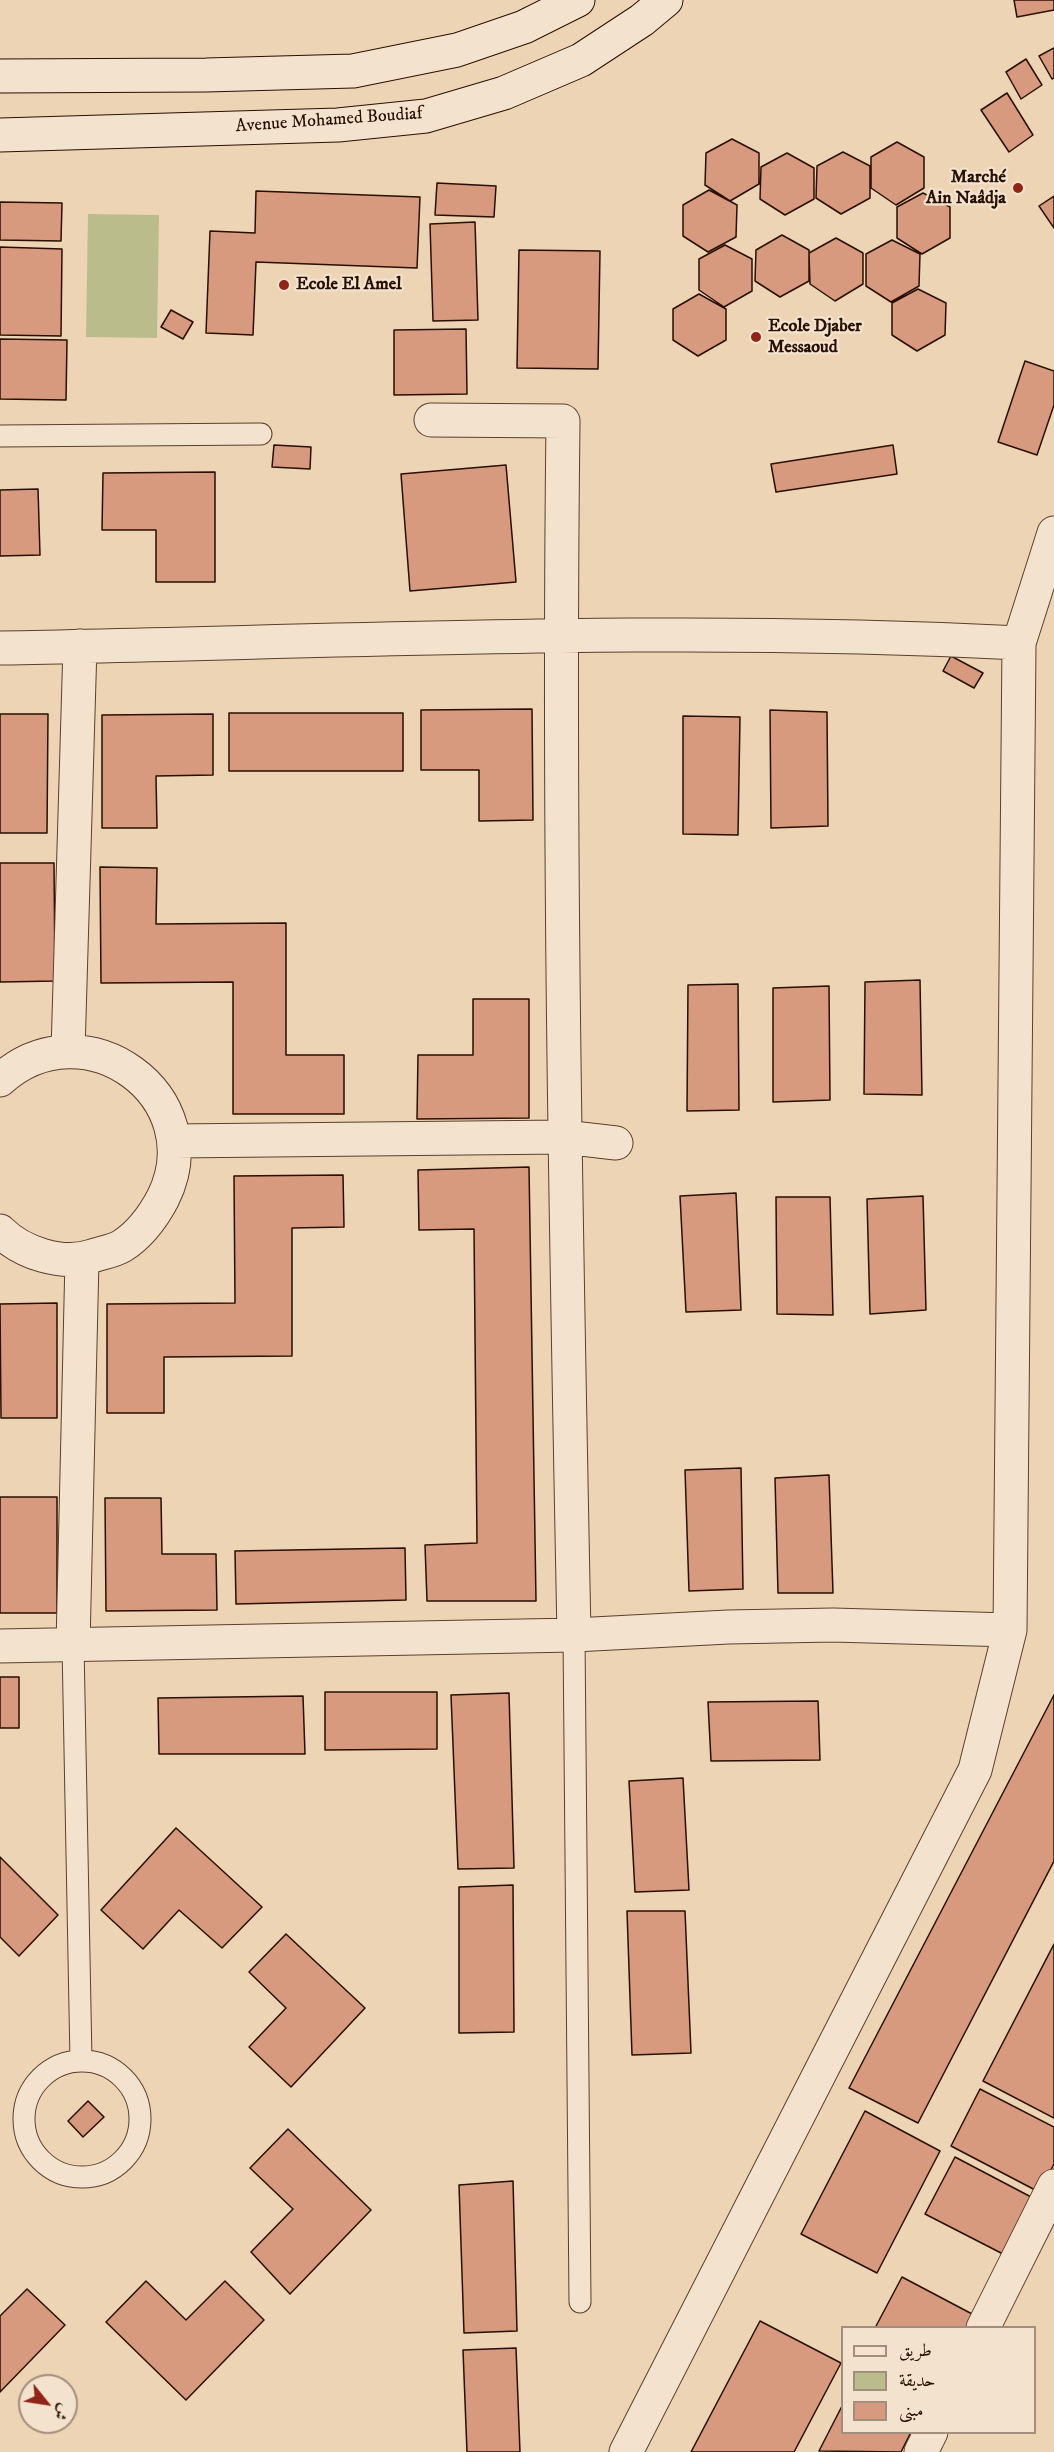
<!DOCTYPE html>
<html>
<head>
<meta charset="utf-8">
<style>
  body { margin:0 }
  #map { position:relative; width:1054px; height:2452px; overflow:hidden; background:#ecd4b4; font-family:"IM FELL DW Pica",Amiri,serif }
  canvas { display:block }
  .legend { position:absolute; left:841px; top:2326px; width:195px; height:108px; box-sizing:border-box; background:#f3e3ce; border:2px solid #a28e7c; margin:0; padding:8px 10px; list-style:none; font-size:18px; color:#290f00 }
  .legend li { display:flex; align-items:center; gap:12px; height:30px }
  .legend b { width:30px; border:2px solid #a28e7c }
  .north { position:absolute; left:18px; top:2374px; width:60px; height:60px; box-sizing:border-box; background:#f3e3ce; border:2px solid #a28e7c; border-radius:50%; rotate:120deg; font-size:16px; font-weight:700; line-height:24px; text-align:center; color:#290f00 }
  .north::after { content:''; display:block; margin:auto; width:21px; height:27px; background:#8f2418; clip-path:polygon(50% 0,100% 100%,50% 72%,0 100%) }
</style>
</head>
<body>
<div id="map">
<canvas width="1054" height="2452"></canvas>
<ul class="legend">
<li><b style="height:8px;background:#f3e3ce"></b>طريق</li>
<li><b style="height:16px;background:#babc8b"></b>حديقة</li>
<li><b style="height:16px;background:#d89a7e"></b>مبنى</li>
</ul>
<div class="north">ش</div>
</div>
<script>
const g = document.querySelector('canvas').getContext('2d');
g.lineJoin = 'round';
function paint(path, color) {
  g.fillStyle = color;
  g.fill(path, 'evenodd');
}
function trace(path, color, width, dash) {
  g.strokeStyle = color;
  g.lineWidth = width;
  g.lineCap = dash ? 'butt' : 'round';
  g.setLineDash(dash || []);
  g.stroke(path);
}
function write(font, color, halo, rows, align = 'center') {
  g.font = font + ' "IM FELL DW Pica",serif';
  g.lineWidth = 4.5;
  g.setLineDash([]);
  g.textBaseline = 'middle';
  g.strokeStyle = halo;
  g.fillStyle = color;
  for (const [text, x, y, turn = 0] of rows) {
    g.save();
    g.translate(x, y);
    g.rotate((+turn || 0) * Math.PI / 180);
    g.textAlign = isNaN(turn) ? turn : align;
    if (halo) g.strokeText(text, 0, 0);
    g.fillText(text, 0, 0);
    g.restore();
  }
}
const green = new Path2D(`
  M 88,214 L 159,215 L 157,338 L 86,337 Z`);
const building = new Path2D(`
  M 1014,0 L 1054,0 L 1054,10 L 1017,17 Z
  M 1054,48 L 1054,78 L 1052,79 L 1039,56 Z
  M 1026,59 L 1042,85 L 1021,99 L 1006,72 Z
  M 1007,93 L 1033,135 L 1009,152 L 981,110 Z
  M 732,139 L 759,153 L 759,184 L 730,201 L 705,185 L 706,153 Z
  M 897,142 L 924,157 L 924,188 L 896,205 L 871,188 L 871,157 Z
  M 843,152 L 870,166 L 870,198 L 841,214 L 816,198 L 817,166 Z
  M 787,153 L 814,168 L 814,199 L 785,215 L 760,199 L 761,167 Z
  M 437,183 L 496,186 L 494,217 L 435,215 Z
  M 709,190 L 737,205 L 736,237 L 708,252 L 683,236 L 683,205 Z
  M 256,191 L 420,197 L 417,268 L 256,262 L 253,335 L 206,333 L 210,231 L 255,233 Z
  M 923,193 L 950,207 L 950,238 L 922,254 L 897,238 L 897,207 Z
  M 1054,196 L 1054,228 L 1039,206 Z
  M 0,202 L 62,203 L 61,241 L 0,240 Z
  M 475,222 L 478,320 L 433,321 L 430,224 Z
  M 782,235 L 809,250 L 809,281 L 780,297 L 755,281 L 756,250 Z
  M 836,238 L 863,253 L 863,284 L 835,301 L 810,284 L 809,253 Z
  M 892,240 L 920,254 L 919,286 L 891,302 L 866,286 L 866,254 Z
  M 725,245 L 752,259 L 752,291 L 724,307 L 699,290 L 699,259 Z
  M 0,247 L 62,249 L 61,336 L 0,335 Z
  M 519,250 L 600,251 L 598,369 L 517,368 Z
  M 918,289 L 946,303 L 945,335 L 917,351 L 892,335 L 892,303 Z
  M 699,294 L 726,309 L 726,340 L 698,356 L 673,340 L 673,309 Z
  M 171,310 L 193,322 L 183,339 L 161,327 Z
  M 466,329 L 467,394 L 394,395 L 394,330 Z
  M 0,339 L 67,340 L 66,400 L 0,399 Z
  M 1025,361 L 1054,371 L 1054,405 L 1037,455 L 998,442 Z
  M 274,445 L 311,447 L 310,469 L 272,467 Z
  M 893,445 L 897,474 L 776,492 L 771,464 Z
  M 506,465 L 516,582 L 410,591 L 401,474 Z
  M 215,472 L 215,582 L 156,582 L 156,530 L 102,530 L 103,473 Z
  M 38,489 L 40,555 L 0,556 L 0,490 Z
  M 951,656 L 983,673 L 974,688 L 943,671 Z
  M 532,709 L 533,820 L 479,821 L 479,770 L 421,770 L 421,710 Z
  M 770,710 L 827,712 L 828,826 L 771,828 Z
  M 229,713 L 403,713 L 403,771 L 229,771 Z
  M 0,714 L 48,714 L 47,833 L 0,833 Z
  M 213,714 L 213,775 L 156,776 L 157,828 L 102,828 L 102,715 Z
  M 683,716 L 740,717 L 738,835 L 683,834 Z
  M 0,863 L 54,863 L 55,981 L 0,982 Z
  M 100,867 L 157,868 L 156,924 L 286,923 L 286,1055 L 344,1055 L 344,1114 L 233,1114 L 233,982 L 101,983 Z
  M 920,980 L 922,1095 L 864,1094 L 865,982 Z
  M 738,984 L 739,1110 L 687,1111 L 688,985 Z
  M 829,986 L 830,1100 L 773,1102 L 773,988 Z
  M 473,999 L 529,999 L 529,1118 L 417,1119 L 418,1055 L 473,1055 Z
  M 529,1167 L 536,1601 L 427,1601 L 425,1545 L 477,1543 L 474,1229 L 419,1230 L 418,1170 Z
  M 343,1175 L 344,1227 L 292,1228 L 292,1356 L 164,1357 L 164,1413 L 107,1413 L 107,1304 L 235,1303 L 234,1176 Z
  M 736,1193 L 741,1310 L 686,1312 L 680,1196 Z
  M 923,1196 L 926,1310 L 870,1314 L 867,1199 Z
  M 776,1197 L 830,1197 L 833,1315 L 777,1314 Z
  M 57,1303 L 57,1418 L 1,1418 L 0,1304 Z
  M 741,1468 L 743,1589 L 689,1591 L 685,1470 Z
  M 829,1475 L 833,1593 L 778,1593 L 775,1478 Z
  M 0,1497 L 57,1497 L 57,1613 L 0,1613 Z
  M 105,1498 L 161,1498 L 162,1554 L 216,1554 L 217,1610 L 106,1611 Z
  M 405,1548 L 406,1600 L 236,1604 L 235,1551 Z
  M 0,1677 L 19,1677 L 19,1728 L 0,1728 Z
  M 325,1692 L 437,1692 L 437,1749 L 325,1750 Z
  M 509,1693 L 514,1868 L 458,1869 L 451,1695 Z
  M 1054,1695 L 1054,1861 L 918,2123 L 849,2088 Z
  M 303,1696 L 305,1754 L 159,1754 L 158,1698 Z
  M 818,1701 L 820,1760 L 711,1761 L 708,1702 Z
  M 683,1778 L 689,1890 L 635,1892 L 629,1781 Z
  M 176,1828 L 262,1907 L 222,1948 L 179,1910 L 143,1949 L 101,1910 Z
  M 0,1857 L 58,1915 L 19,1956 L 0,1937 Z
  M 513,1885 L 514,2032 L 459,2033 L 459,1887 Z
  M 627,1911 L 685,1911 L 691,2053 L 632,2055 Z
  M 286,1934 L 365,2008 L 291,2087 L 249,2047 L 286,2008 L 249,1972 Z
  M 1054,1944 L 1054,2118 L 983,2081 Z
  M 980,2089 L 1054,2127 L 1054,2164 L 1039,2192 L 951,2146 Z
  M 88,2101 L 104,2117 L 83,2137 L 68,2121 Z
  M 865,2111 L 940,2151 L 877,2273 L 801,2234 Z
  M 288,2129 L 371,2210 L 290,2294 L 251,2252 L 293,2209 L 250,2168 Z
  M 955,2157 L 1033,2198 L 1003,2254 L 925,2214 Z
  M 513,2181 L 517,2331 L 464,2333 L 459,2185 Z
  M 902,2277 L 974,2315 L 968,2328 L 875,2328 Z
  M 146,2281 L 186,2320 L 225,2281 L 264,2320 L 186,2400 L 106,2322 Z
  M 27,2289 L 65,2325 L 0,2392 L 0,2316 Z
  M 760,2321 L 841,2363 L 794,2452 L 691,2452 Z
  M 516,2348 L 520,2452 L 467,2452 L 463,2350 Z
  M 842,2406 L 842,2432 L 911,2432 L 901,2452 L 819,2451 Z`);
const service = new Path2D(`
  M 0,436 L 261,434
  M 574,1635 L 580,2302
  M 73,1645 L 81,2061
  M24 2119a58 58 0 1 1 116 0a58 58 0 1 1-116 0Z`);
const minor = new Path2D(`
  M 431,420 L 563,421 C 558,826 566,1230 574,1635
  M 0,648 C 340,642 680,625 1019,643
  M 68,1051 L 80,646
  M 0,1080 C 85,1003 213,1097 163,1198 C 153,1217 141,1234 122,1246 C 114,1251 101,1253 92,1256 C 62,1266 22,1253 0,1231
  M 174,1141 L 564,1137 L 616,1143
  M 73,1645 L 82,1259
  M 0,1646 L 574,1635 L 728,1627 L 833,1625 L 1010,1630
  M 983,2328 L 1054,2186
  M 626,2452 L 975,1770 L 1010,1630 L 1019,643 L 1054,533
  M 921,2452 L 931,2432`);
const secondary = new Path2D(`
  M 0,76 L 206,75 L 353,71 L 457,50 L 524,27 L 578,0
  M 0,135 L 338,125 L 426,116 L 504,93 L 581,60 L 642,20 L 666,0`);
const markers = [
  [1018,188,6,"#8f2418"],
  [284,285,6,"#8f2418"],
  [756,337,6,"#8f2418"]
];
const streetNames = [
  ["Avenue Mohamed Boudiaf",329,121,-4]
];
const poiNames = [
  ["Marché",1006,178,"right"],
  ["Ain Naâdja",1006,199,"right"],
  ["Ecole El Amel",296,285],
  ["Ecole Djaber",768,327],
  ["Messaoud",768,348]
];
paint(green, '#babc8b');
paint(building, '#d89a7e');
trace(building, '#290f00', 1.5);
trace(service, '#5a402d', 23);
trace(minor, '#5a402d', 35);
trace(secondary, '#290f00', 35);
trace(service, '#f3e3ce', 21);
trace(minor, '#f3e3ce', 33);
trace(secondary, '#f3e3ce', 33);
for (const [x, y, r, color] of markers) {
  const dot = new Path2D();
  dot.arc(x, y, r, 0, 2 * Math.PI);
  g.fillStyle = color;
  g.fill(dot);
  trace(dot, '#f3e3ce', 2);
}
write('18px', '#290f00', '#f3e3ce', streetNames);
write('bold 18px', '#290f00', '#f3e3ce', poiNames, 'left');
</script>
</body>
</html>
